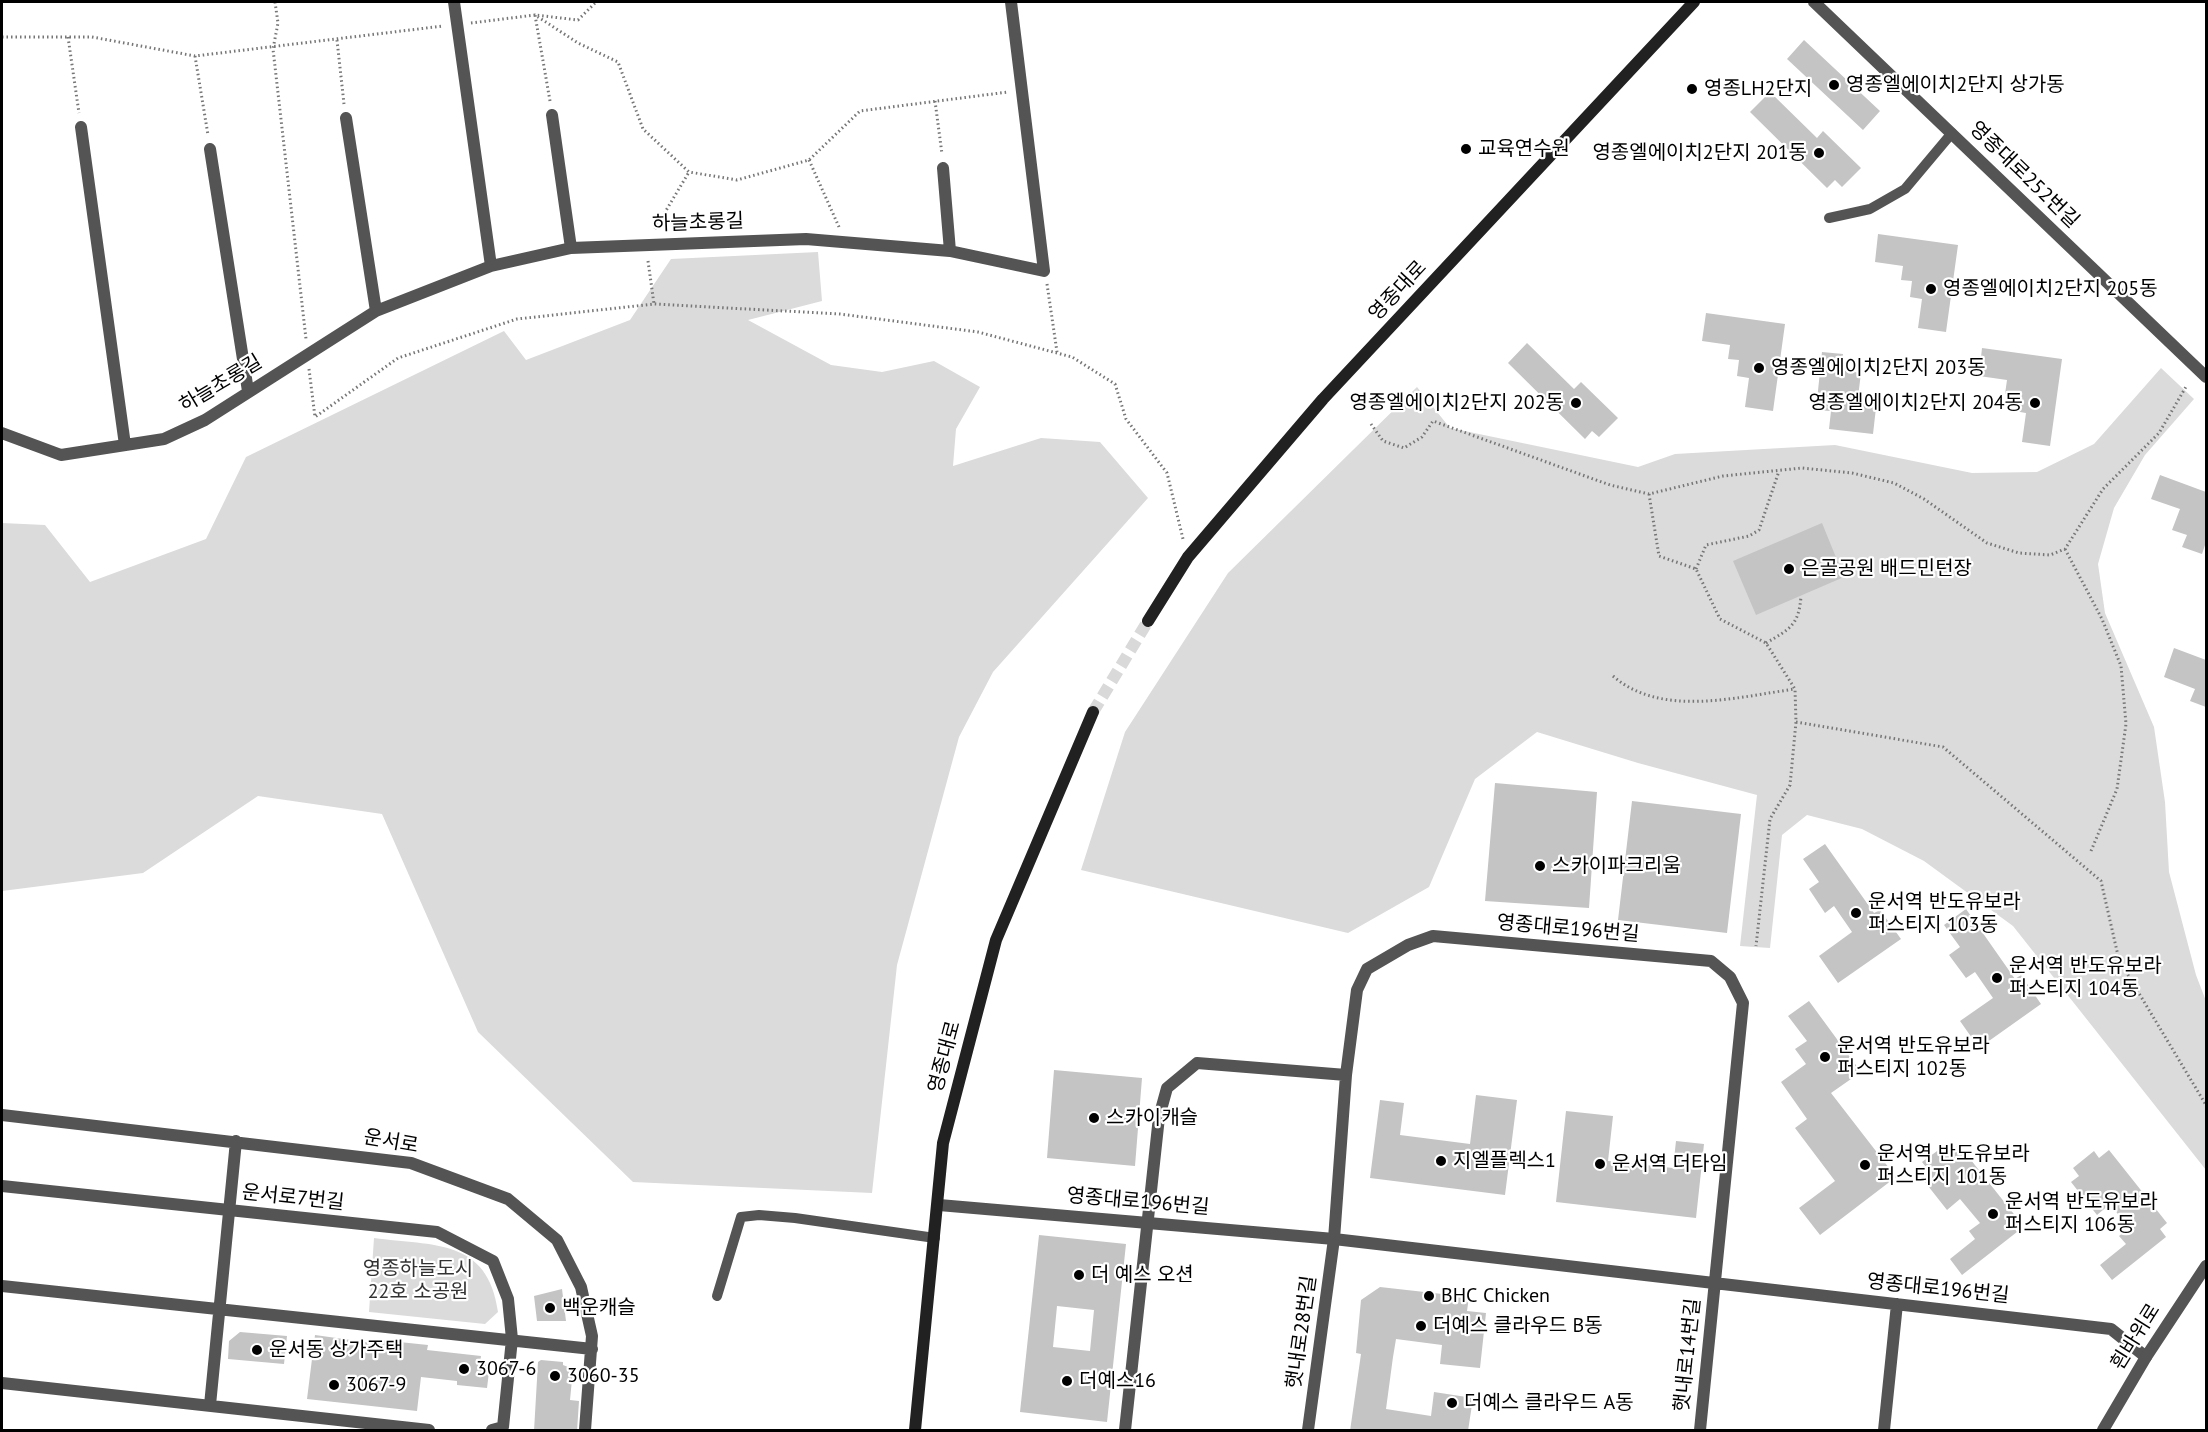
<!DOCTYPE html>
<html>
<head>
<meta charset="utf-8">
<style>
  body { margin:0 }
  #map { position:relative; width:2208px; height:1432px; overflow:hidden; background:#fff; font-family:"PT Sans",sans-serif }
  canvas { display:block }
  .frame { position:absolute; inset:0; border:3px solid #000; pointer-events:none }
</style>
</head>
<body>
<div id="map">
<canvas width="2208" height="1432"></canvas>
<div class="frame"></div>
</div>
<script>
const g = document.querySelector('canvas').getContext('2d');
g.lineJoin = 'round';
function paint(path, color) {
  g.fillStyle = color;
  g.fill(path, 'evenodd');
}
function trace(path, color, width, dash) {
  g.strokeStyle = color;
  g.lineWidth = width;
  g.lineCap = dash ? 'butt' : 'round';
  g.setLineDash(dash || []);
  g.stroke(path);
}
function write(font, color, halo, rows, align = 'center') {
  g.font = font + ' "PT Sans","Noto Sans KR",sans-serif';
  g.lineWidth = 4.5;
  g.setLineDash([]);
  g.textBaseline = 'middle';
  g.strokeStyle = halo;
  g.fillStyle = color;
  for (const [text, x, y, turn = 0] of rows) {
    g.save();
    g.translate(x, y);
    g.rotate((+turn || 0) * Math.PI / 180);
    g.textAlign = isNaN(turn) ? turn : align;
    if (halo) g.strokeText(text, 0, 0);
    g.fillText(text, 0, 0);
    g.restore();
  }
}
const green = new Path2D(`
  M 818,252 L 822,301 L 748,320 L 831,365 L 882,372 L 934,361 L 980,387 L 956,429 L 953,466 L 1041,438 L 1100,442 L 1148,498 L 993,672 L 959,737 L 897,965 L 872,1193 L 633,1182 L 478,1032 L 382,814 L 258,796 L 143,873 L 2,891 L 2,523 L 45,525 L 90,582 L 206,539 L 246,457 L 504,331 L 526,360 L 630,320 L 671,259 Z
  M 2161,368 L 2194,399 L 2145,455 L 2114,508 L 2098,564 L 2105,613 L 2154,727 L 2165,802 L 2169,872 L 2196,975 L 2206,1001 L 2206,1170 L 2013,926 L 1924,861 L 1862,829 L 1807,815 L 1782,835 L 1770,948 L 1740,946 L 1757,795 L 1638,763 L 1537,732 L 1475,779 L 1429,887 L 1348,933 L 1081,870 L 1125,732 L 1228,573 L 1417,387 L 1450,428 L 1638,467 L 1675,454 L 1835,445 L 1972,473 L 2037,472 L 2094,444 Z
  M 374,1238 C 433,1246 488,1238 498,1312 L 485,1324 L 369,1312 Z`);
const building = new Path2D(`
  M 1804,40 L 1880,111 L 1863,130 L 1787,59 Z
  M 1770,92 L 1817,138 L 1823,131 L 1861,168 L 1842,187 L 1835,180 L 1827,188 L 1750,112 Z
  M 1878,234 L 1958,245 L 1946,332 L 1918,328 L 1922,299 L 1910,297 L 1912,281 L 1901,280 L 1903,266 L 1875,262 Z
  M 1706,313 L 1785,324 L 1773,411 L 1745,407 L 1749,378 L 1737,376 L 1739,360 L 1728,359 L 1730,345 L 1702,341 Z
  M 1527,343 L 1574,389 L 1581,382 L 1618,418 L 1599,437 L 1592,431 L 1585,439 L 1508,363 Z
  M 1982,348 L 2062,359 L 2050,446 L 2022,442 L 2026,413 L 2014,411 L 2016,395 L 2005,394 L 2007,380 L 1979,376 Z
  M 1822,352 L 1843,354 L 1841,370 L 1861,373 L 1858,397 L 1877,399 L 1873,434 L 1829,429 L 1831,411 L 1816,410 Z
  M 2160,475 L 2206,492 L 2206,542 L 2202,554 L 2182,547 L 2187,535 L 2172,530 L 2180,509 L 2151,499 Z
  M 1822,523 L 1844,577 L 1756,615 L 1733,561 Z
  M 2174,648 L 2206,660 L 2206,707 L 2190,701 L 2195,689 L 2164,677 Z
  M 1495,783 L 1597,792 L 1589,908 L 1485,901 Z
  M 1632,801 L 1741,814 L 1727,933 L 1618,920 Z
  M 1825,844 L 1874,913 L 1880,910 L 1901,939 L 1838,983 L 1819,956 L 1852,932 L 1834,906 L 1825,913 L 1809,889 L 1819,882 L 1803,859 Z
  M 1966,909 L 2015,979 L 2021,975 L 2041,1004 L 1979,1048 L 1960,1021 L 1993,998 L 1975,972 L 1966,978 L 1949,955 L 1960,947 L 1944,925 Z
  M 1809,1001 L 1861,1072 L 1831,1093 L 1896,1177 L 1820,1235 L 1799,1208 L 1835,1181 L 1795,1128 L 1807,1119 L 1781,1082 L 1806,1064 L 1795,1049 L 1807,1041 L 1788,1016 Z
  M 1054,1070 L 1142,1078 L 1135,1166 L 1047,1158 Z
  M 1476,1095 L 1517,1100 L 1505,1195 L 1370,1178 L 1380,1100 L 1404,1103 L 1400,1135 L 1470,1144 Z
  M 1566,1111 L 1613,1116 L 1608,1161 L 1673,1168 L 1676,1141 L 1704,1144 L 1696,1218 L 1556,1202 Z
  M 1959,1145 L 2017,1218 L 2010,1223 L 2017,1232 L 1962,1275 L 1950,1259 L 1975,1239 L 1969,1231 L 1980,1223 L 1960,1199 L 1947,1210 L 1921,1177 L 1929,1171 L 1922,1162 L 1944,1146 L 1949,1152 Z
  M 2109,1150 L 2167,1223 L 2160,1229 L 2166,1237 L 2112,1280 L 2100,1265 L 2126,1244 L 2119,1236 L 2129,1228 L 2110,1204 L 2097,1215 L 2071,1182 L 2079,1176 L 2073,1168 L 2094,1151 L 2099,1158 Z
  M 1039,1235 L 1126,1244 L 1107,1422 L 1020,1412 ZM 1057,1306 L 1094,1310 L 1090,1351 L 1053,1347 Z
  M 1380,1287 L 1469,1297 L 1467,1311 L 1486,1313 L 1480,1368 L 1440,1364 L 1442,1345 L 1396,1339 L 1393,1357 L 1386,1409 L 1431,1416 L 1434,1392 L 1473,1398 L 1468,1431 L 1350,1431 L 1361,1354 L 1356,1353 L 1361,1300 Z
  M 562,1289 L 566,1321 L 537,1321 L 534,1296 Z
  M 240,1332 L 287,1336 L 284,1364 L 228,1359 L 229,1341 Z
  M 315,1335 L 379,1344 L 380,1340 L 428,1345 L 427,1350 L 481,1356 L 480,1363 L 490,1364 L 487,1388 L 457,1385 L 457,1381 L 421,1377 L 417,1411 L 307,1399 Z
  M 541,1360 L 563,1362 L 563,1365 L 573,1369 L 570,1400 L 579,1401 L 577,1431 L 534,1431 L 538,1362 Z`);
const secondaryTunnel = new Path2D(`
  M 1093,712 L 1148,621`);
const path = new Path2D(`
  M 275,2 L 278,23 L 273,49 L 306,339
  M 471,23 L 535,15 L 578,43 L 618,62 L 643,129 L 689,172 L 737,180 L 809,160 L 860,111 L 1008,92
  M 2,37 L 92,37 L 195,56 L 443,26
  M 68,37 L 79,113
  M 337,40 L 344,104
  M 195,56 L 208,135
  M 550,101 L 535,15 L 578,20 L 596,2
  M 935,101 L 942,154
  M 809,160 L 839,227
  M 655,229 L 689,172
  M 648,261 L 654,304
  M 1047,284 L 1057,352
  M 309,369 L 315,417 L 398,358 L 517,319 L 654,304 L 840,314 L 978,332 L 1072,357 L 1115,384 L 1126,419 L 1167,473 L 1183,539
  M 1371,424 L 1383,441 L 1404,448 L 1422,437 L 1433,421 L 1610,485 L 1649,494 L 1723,476 L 1802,468 L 1852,473 L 1894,483 L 1924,499 L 1987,543 L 2019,553 L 2050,555 L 2065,549 L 2103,489 L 2159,433 L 2187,385
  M 1649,494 L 1659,556 L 1696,569 L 1720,619 L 1766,643 L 1795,689 L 1796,722 L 1790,785 L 1770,819 L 1756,946
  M 2065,549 L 2102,619 L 2121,666 L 2126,724 L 2117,789 L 2091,851
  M 1696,569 L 1706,545 L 1749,536 L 1759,530 L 1779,471
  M 1766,643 C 1790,629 1799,625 1801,596
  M 1613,676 C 1661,718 1737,697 1795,689
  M 1796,722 L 1943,747 L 2101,881 L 2119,960 L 2206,1105`);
const service = new Path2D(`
  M 1829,218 L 1870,209 L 1905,189 L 1952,133
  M 717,1296 L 741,1217 L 759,1215 L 795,1218 L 935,1238`);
const minor = new Path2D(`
  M 454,2 L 491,266
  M 1814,2 L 2206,377
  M 552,115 L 571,248
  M 346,118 L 376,311
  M 81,127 L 125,445
  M 210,149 L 248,391
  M 943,168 L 950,251
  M 2,433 L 61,455 L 164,439 L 205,420 L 376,311 L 491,266 L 571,248 L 806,239 L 950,251 L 1044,271 L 1011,2
  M 2,1115 L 411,1163 L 508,1199 L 557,1240 L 581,1287 L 592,1336 L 585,1430
  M 2,1186 L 437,1232 L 493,1261 L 508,1299 L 512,1339 L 503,1427 L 492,1430
  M 939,1205 L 1334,1239 L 2111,1329 L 2146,1357
  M 2,1286 L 592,1349
  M 2,1383 L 429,1430
  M 210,1405 L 236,1141
  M 1125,1430 L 1159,1117 L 1167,1088 L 1197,1063 L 1346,1075
  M 1308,1430 L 1334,1239 L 1346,1075 L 1357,990 L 1367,969 L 1408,945 L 1433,936 L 1711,961 L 1730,977 L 1743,1003 L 1700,1430
  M 1884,1430 L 1897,1304`);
const tertiary = new Path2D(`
  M 2103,1430 L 2146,1357 L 2206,1266`);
const secondary = new Path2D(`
  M 1148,621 L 1188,557 L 1323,399 L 1694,2
  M 915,1430 L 943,1143 L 996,940 L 1093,712`);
const markers = [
  [1834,85,6,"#000"],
  [1692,89,6,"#000"],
  [1466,149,6,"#000"],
  [1819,153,6,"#000"],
  [1931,289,6,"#000"],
  [1759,368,6,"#000"],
  [1576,403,6,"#000"],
  [2035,403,6,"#000"],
  [1789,569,6,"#000"],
  [1540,866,6,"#000"],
  [1856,913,6,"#000"],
  [1997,978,6,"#000"],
  [1825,1057,6,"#000"],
  [1094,1118,6,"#000"],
  [1441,1161,6,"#000"],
  [1600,1164,6,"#000"],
  [1865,1165,6,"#000"],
  [1993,1214,6,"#000"],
  [1079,1275,6,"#000"],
  [1429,1296,6,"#000"],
  [550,1308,6,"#000"],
  [1421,1326,6,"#000"],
  [257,1350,6,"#000"],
  [464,1369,6,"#000"],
  [555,1376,6,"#000"],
  [1067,1381,6,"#000"],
  [334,1385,6,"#000"],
  [1452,1403,6,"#000"]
];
const poiNames = [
  ["영종엘에이치2단지 상가동",1846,85],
  ["영종LH2단지",1704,89],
  ["교육연수원",1478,149],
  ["영종엘에이치2단지 201동",1807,153,"right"],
  ["영종엘에이치2단지 205동",1943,289],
  ["영종엘에이치2단지 203동",1771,368],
  ["영종엘에이치2단지 202동",1564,403,"right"],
  ["영종엘에이치2단지 204동",2023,403,"right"],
  ["은골공원 배드민턴장",1801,569],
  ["스카이파크리움",1552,866],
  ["운서역 반도유보라",1868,902],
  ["퍼스티지 103동",1868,925],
  ["운서역 반도유보라",2009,966],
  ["퍼스티지 104동",2009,989],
  ["운서역 반도유보라",1837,1046],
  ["퍼스티지 102동",1837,1069],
  ["스카이캐슬",1106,1118],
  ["운서역 반도유보라",1877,1154],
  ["퍼스티지 101동",1877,1177],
  ["지엘플렉스1",1453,1161],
  ["운서역 더타임",1612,1164],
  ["운서역 반도유보라",2005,1202],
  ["퍼스티지 106동",2005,1225],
  ["더 예스 오션",1091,1275],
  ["BHC Chicken",1441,1296],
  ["백운캐슬",562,1308],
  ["더예스 클라우드 B동",1433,1326],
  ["운서동 상가주택",269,1350],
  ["3067-6",476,1369],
  ["3060-35",567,1376],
  ["더예스16",1079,1381],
  ["3067-9",346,1385],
  ["더예스 클라우드 A동",1464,1403]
];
const streetNames = [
  ["영종대로252번길",2024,175,44],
  ["하늘초롱길",698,223,-2],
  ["영종대로",1398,291,-47],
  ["하늘초롱길",221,384,-31],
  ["영종대로196번길",1568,929,5],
  ["영종대로",945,1057,-75],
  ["운서로",391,1142,10],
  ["운서로7번길",293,1198,6],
  ["영종대로196번길",1138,1202,5],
  ["영종대로196번길",1938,1289,6],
  ["햇내로28번길",1302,1332,-82],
  ["흰바위로",2136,1337,-58],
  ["햇내로14번길",1688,1355,-84]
];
const parkNames = [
  ["영종하늘도시",418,1269],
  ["22호 소공원",418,1292]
];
paint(green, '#dbdbdb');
paint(building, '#c4c4c4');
trace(secondaryTunnel, '#d9d9d9', 12, [12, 6]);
trace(path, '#767676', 3, [1.5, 3]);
trace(service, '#545454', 10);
trace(minor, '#545454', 12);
trace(tertiary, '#545454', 12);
trace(secondary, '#212121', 12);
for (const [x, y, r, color] of markers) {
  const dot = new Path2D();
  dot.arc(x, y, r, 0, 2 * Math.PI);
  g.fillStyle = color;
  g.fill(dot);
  trace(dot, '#fff', 2);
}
write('20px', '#000', '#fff', poiNames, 'left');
write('20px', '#000', '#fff', streetNames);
write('20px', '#323232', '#fff', parkNames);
</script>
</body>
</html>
